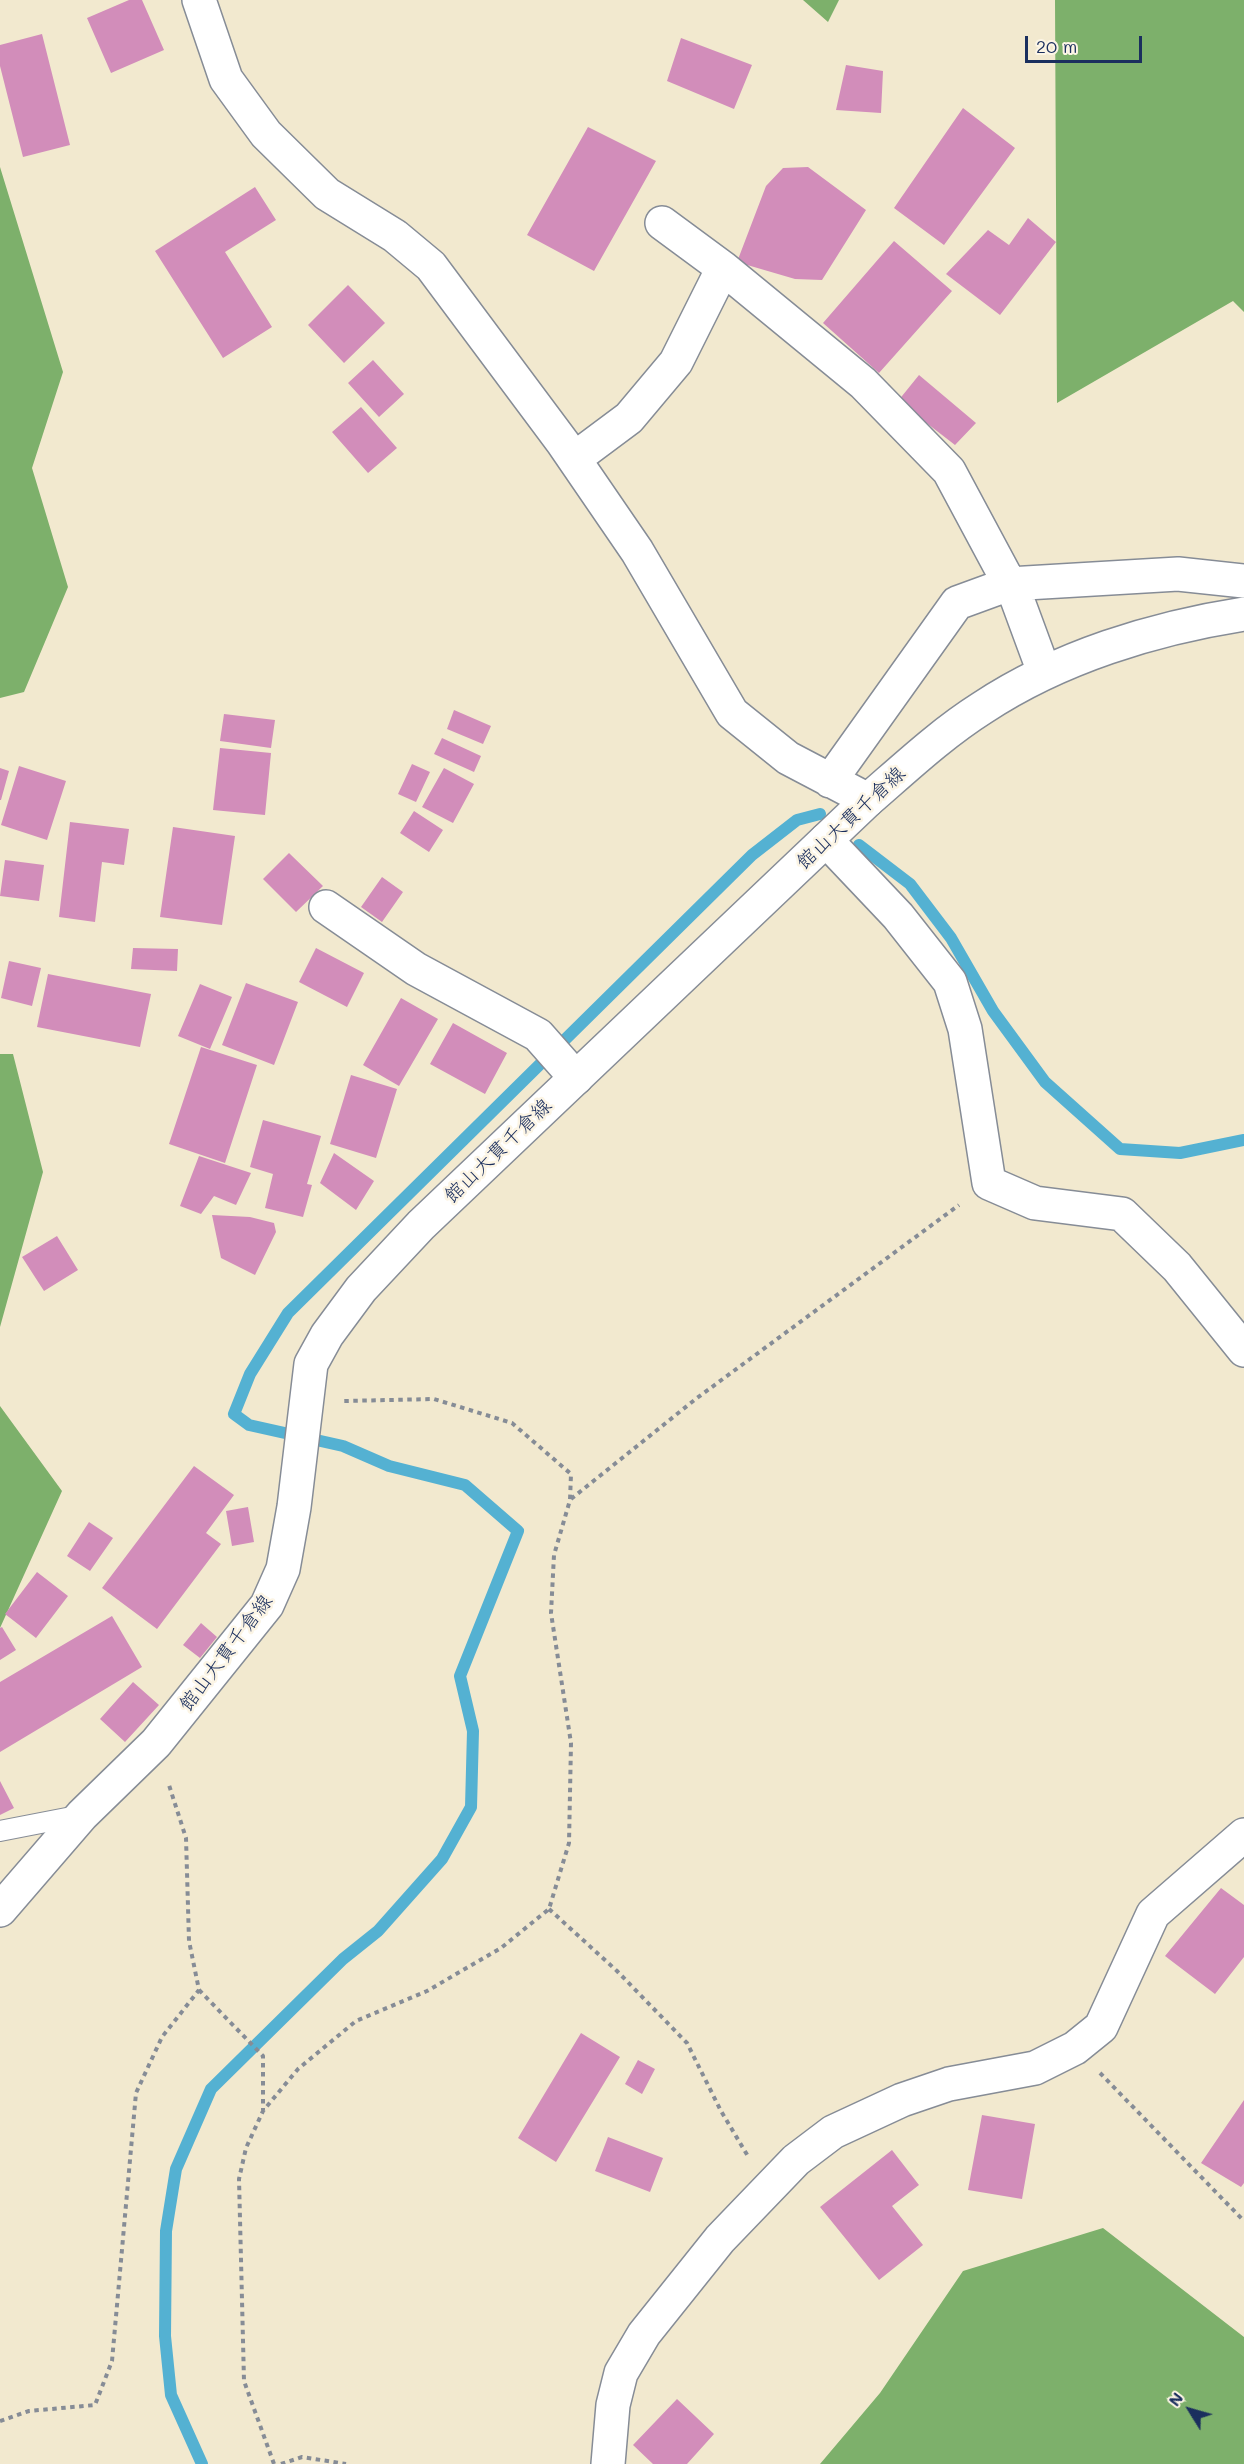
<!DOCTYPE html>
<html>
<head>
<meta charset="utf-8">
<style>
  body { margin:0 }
  #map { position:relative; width:1244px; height:2464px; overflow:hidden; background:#f2e9cf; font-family:Mali,sans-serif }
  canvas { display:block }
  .north { position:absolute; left:1160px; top:2380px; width:60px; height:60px; -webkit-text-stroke:4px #fcf5e5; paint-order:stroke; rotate:307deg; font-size:16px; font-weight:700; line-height:24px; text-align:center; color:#1b2f5e }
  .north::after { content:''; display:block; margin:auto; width:21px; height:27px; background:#1b2f5e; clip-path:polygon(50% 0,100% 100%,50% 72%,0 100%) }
  .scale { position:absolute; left:1025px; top:36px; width:117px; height:27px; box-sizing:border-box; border:3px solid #1b2f5e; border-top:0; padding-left:8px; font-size:18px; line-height:21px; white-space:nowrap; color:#1b2f5e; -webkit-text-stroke:4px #fcf5e5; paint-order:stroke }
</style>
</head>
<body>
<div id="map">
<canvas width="1244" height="2464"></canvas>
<div class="north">N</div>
<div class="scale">20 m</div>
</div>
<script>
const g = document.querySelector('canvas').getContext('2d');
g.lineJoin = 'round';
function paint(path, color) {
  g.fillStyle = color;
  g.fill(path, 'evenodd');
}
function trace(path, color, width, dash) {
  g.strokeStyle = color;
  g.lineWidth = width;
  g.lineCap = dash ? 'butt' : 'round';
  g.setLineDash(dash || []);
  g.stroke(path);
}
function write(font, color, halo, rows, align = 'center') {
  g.font = font + ' Mali,"Klee One",sans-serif';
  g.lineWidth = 5;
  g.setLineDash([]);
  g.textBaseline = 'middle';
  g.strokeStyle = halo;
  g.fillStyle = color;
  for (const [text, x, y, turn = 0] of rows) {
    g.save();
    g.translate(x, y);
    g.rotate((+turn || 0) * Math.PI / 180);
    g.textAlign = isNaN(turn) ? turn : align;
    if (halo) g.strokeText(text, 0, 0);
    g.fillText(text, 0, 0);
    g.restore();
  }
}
const forest = new Path2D(`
  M 803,0 L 839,0 L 828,22 Z
  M 1055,0 L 1244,0 L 1244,312 L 1233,301 L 1057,403 Z
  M 0,167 L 63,372 L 32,468 L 68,587 L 24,692 L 0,698 Z
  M 0,1054 L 13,1054 L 43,1172 L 0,1327 Z
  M 0,1406 L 62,1491 L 0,1628 Z
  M 1103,2228 L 1244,2337 L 1244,2464 L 820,2464 L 880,2393 L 963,2271 Z`);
const stream = new Path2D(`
  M 859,845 L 910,884 L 951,938 L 993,1011 L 1045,1082 L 1120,1149 L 1180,1153 L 1244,1140
  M 202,2464 L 171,2395 L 165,2336 L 166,2231 L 176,2169 L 211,2089 L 343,1959 L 378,1931 L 442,1859 L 471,1807 L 473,1731 L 460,1676 L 518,1531 L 465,1485 L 389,1466 L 343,1446 L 249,1425 L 234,1414 L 250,1374 L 288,1313 L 752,855 L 797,820 L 820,814`);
const building = new Path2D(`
  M 129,0 L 142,0 L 164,50 L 111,73 L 87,18 Z
  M 42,34 L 70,145 L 23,157 L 0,66 L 0,45 Z
  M 681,38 L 752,65 L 734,109 L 667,81 Z
  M 846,65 L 883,71 L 881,113 L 836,110 Z
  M 963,108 L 1015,148 L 944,245 L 894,208 Z
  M 588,127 L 656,161 L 594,271 L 527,235 Z
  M 808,167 L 866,210 L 822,280 L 795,279 L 737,262 L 766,186 L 783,168 Z
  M 255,187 L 276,220 L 225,252 L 272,327 L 223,358 L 155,251 Z
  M 1028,218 L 1056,242 L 1000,315 L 946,274 L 988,230 L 1009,245 Z
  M 894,241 L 952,291 L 879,373 L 823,323 Z
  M 348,285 L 385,323 L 344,363 L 308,325 Z
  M 373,360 L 404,394 L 379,417 L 348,383 Z
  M 919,375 L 976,423 L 955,445 L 898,401 Z
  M 361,407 L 397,448 L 368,473 L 332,432 Z
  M 454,710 L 491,726 L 483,744 L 447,729 Z
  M 224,714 L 275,720 L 271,748 L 220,741 Z
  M 442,738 L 481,756 L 474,772 L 434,754 Z
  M 220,748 L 271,753 L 265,815 L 213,810 Z
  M 412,764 L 430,772 L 416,802 L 398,794 Z
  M 19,766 L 66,781 L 47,840 L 1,825 Z
  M 0,768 L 9,771 L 1,800 L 0,800 Z
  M 444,768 L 474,784 L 453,823 L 422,807 Z
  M 414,811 L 443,830 L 429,852 L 400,833 Z
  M 70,822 L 129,829 L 124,865 L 102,862 L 95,922 L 59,917 Z
  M 173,827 L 235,836 L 222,925 L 160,917 Z
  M 289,853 L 323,886 L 296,912 L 263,879 Z
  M 5,860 L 44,865 L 39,901 L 0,896 Z
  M 382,877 L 403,892 L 382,922 L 361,907 Z
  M 133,948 L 178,949 L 177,971 L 131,969 Z
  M 316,948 L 364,973 L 347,1007 L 299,982 Z
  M 9,961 L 41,968 L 32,1006 L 1,998 Z
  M 48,974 L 151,994 L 140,1047 L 37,1027 Z
  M 246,983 L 298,1002 L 274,1065 L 222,1045 Z
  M 200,984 L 232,997 L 210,1049 L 178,1036 Z
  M 401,998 L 438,1019 L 399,1086 L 363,1065 Z
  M 453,1023 L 507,1053 L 485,1094 L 430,1064 Z
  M 201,1047 L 257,1065 L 225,1163 L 169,1144 Z
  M 351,1075 L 397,1089 L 376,1158 L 330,1144 Z
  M 263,1120 L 321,1136 L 307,1184 L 312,1185 L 303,1217 L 265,1208 L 273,1174 L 250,1167 Z
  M 334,1153 L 374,1181 L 356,1210 L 320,1183 Z
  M 199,1156 L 251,1173 L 236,1205 L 214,1196 L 201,1214 L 180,1206 Z
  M 212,1215 L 250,1217 L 274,1223 L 276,1232 L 255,1275 L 221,1258 Z
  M 57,1236 L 78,1270 L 44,1291 L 22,1257 Z
  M 194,1466 L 234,1495 L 206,1533 L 221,1544 L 157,1629 L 102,1588 Z
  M 248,1507 L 254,1542 L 232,1546 L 226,1511 Z
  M 89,1522 L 113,1538 L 90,1571 L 67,1556 Z
  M 37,1572 L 68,1596 L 36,1638 L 5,1614 Z
  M 112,1616 L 142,1667 L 0,1752 L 0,1682 Z
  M 201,1623 L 217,1637 L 200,1658 L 183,1645 Z
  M 2,1627 L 16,1650 L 0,1660 L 0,1628 Z
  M 133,1682 L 159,1705 L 125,1742 L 100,1719 Z
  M 0,1781 L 14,1808 L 0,1815 Z
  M 1221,1888 L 1244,1905 L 1244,1957 L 1215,1994 L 1165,1956 Z
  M 581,2033 L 620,2057 L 556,2162 L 518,2138 Z
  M 638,2060 L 655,2069 L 642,2094 L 625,2084 Z
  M 1244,2100 L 1244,2183 L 1241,2187 L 1201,2163 Z
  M 982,2115 L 1035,2124 L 1022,2199 L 968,2190 Z
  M 608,2137 L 663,2158 L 650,2192 L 595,2171 Z
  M 892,2150 L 919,2185 L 892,2206 L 923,2245 L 879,2280 L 820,2207 Z
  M 677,2399 L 714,2434 L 687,2464 L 653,2464 L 633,2445 Z`);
const path = new Path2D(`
  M 571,1499 L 697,1398 L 959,1205
  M 549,1909 L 617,1971 L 687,2043 L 721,2111 L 749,2158
  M 199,1990 L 263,2056 L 263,2110
  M 1100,2073 L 1244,2221
  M 0,2421 L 29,2411 L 95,2405 L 112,2361 L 136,2093 L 162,2037 L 199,1990 L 189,1941 L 186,1838 L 168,1782
  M 274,2464 L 244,2381 L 239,2179 L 246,2148 L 263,2111 L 298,2069 L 356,2021 L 427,1991 L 501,1948 L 549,1909 L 569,1843 L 571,1743 L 551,1613 L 554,1555 L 570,1500 L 571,1474 L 512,1423 L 434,1399 L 344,1401
  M 281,2464 L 302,2457 L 346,2464`);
const service = new Path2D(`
  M 0,1831 L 82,1815`);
const minor = new Path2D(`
  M 199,0 L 226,79 L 266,134 L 327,194 L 395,236 L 431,266 L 563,443 L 637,551 L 732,713 L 788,758 L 868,800
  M 662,223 L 723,268 L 863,383 L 949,471 L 1016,596 L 1044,672
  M 574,459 L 629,418 L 676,362 L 723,268
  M 830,781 L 957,603 L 1009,584 L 1178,574 L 1244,581
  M 826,840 L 898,916 L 950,982 L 965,1029 L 989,1183 L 1035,1203 L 1122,1214 L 1177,1267 L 1244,1350
  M 326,907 L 416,969 L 538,1035 L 576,1078
  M 608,2464 L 613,2405 L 621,2373 L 644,2334 L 720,2239 L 796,2160 L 833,2132 L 902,2100 L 949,2084 L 1035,2068 L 1075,2048 L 1101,2027 L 1153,1914 L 1244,1835`);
const secondary = new Path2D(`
  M 0,1910 L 82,1815 L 156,1743 L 267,1605 L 283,1569 L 294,1507 L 311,1364 L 327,1335 L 361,1289 L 421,1225 L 868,800 C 905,768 941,734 982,708 C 1059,657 1154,628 1244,614`);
const streetNames = [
  ["館山大貫千倉線",851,818,-43],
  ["館山大貫千倉線",498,1151,-44],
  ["館山大貫千倉線",226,1653,-53]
];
paint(forest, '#7db06b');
trace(stream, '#54b1d2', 12);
paint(building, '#d28dba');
trace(service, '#868c96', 22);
trace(minor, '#868c96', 36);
trace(secondary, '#868c96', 36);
trace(path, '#868c96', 4, [4.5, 4.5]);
trace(service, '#fff', 20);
trace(minor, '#fff', 33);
trace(secondary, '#fff', 33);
write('20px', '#1b2f5e', '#fcf5e5', streetNames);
</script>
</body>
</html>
